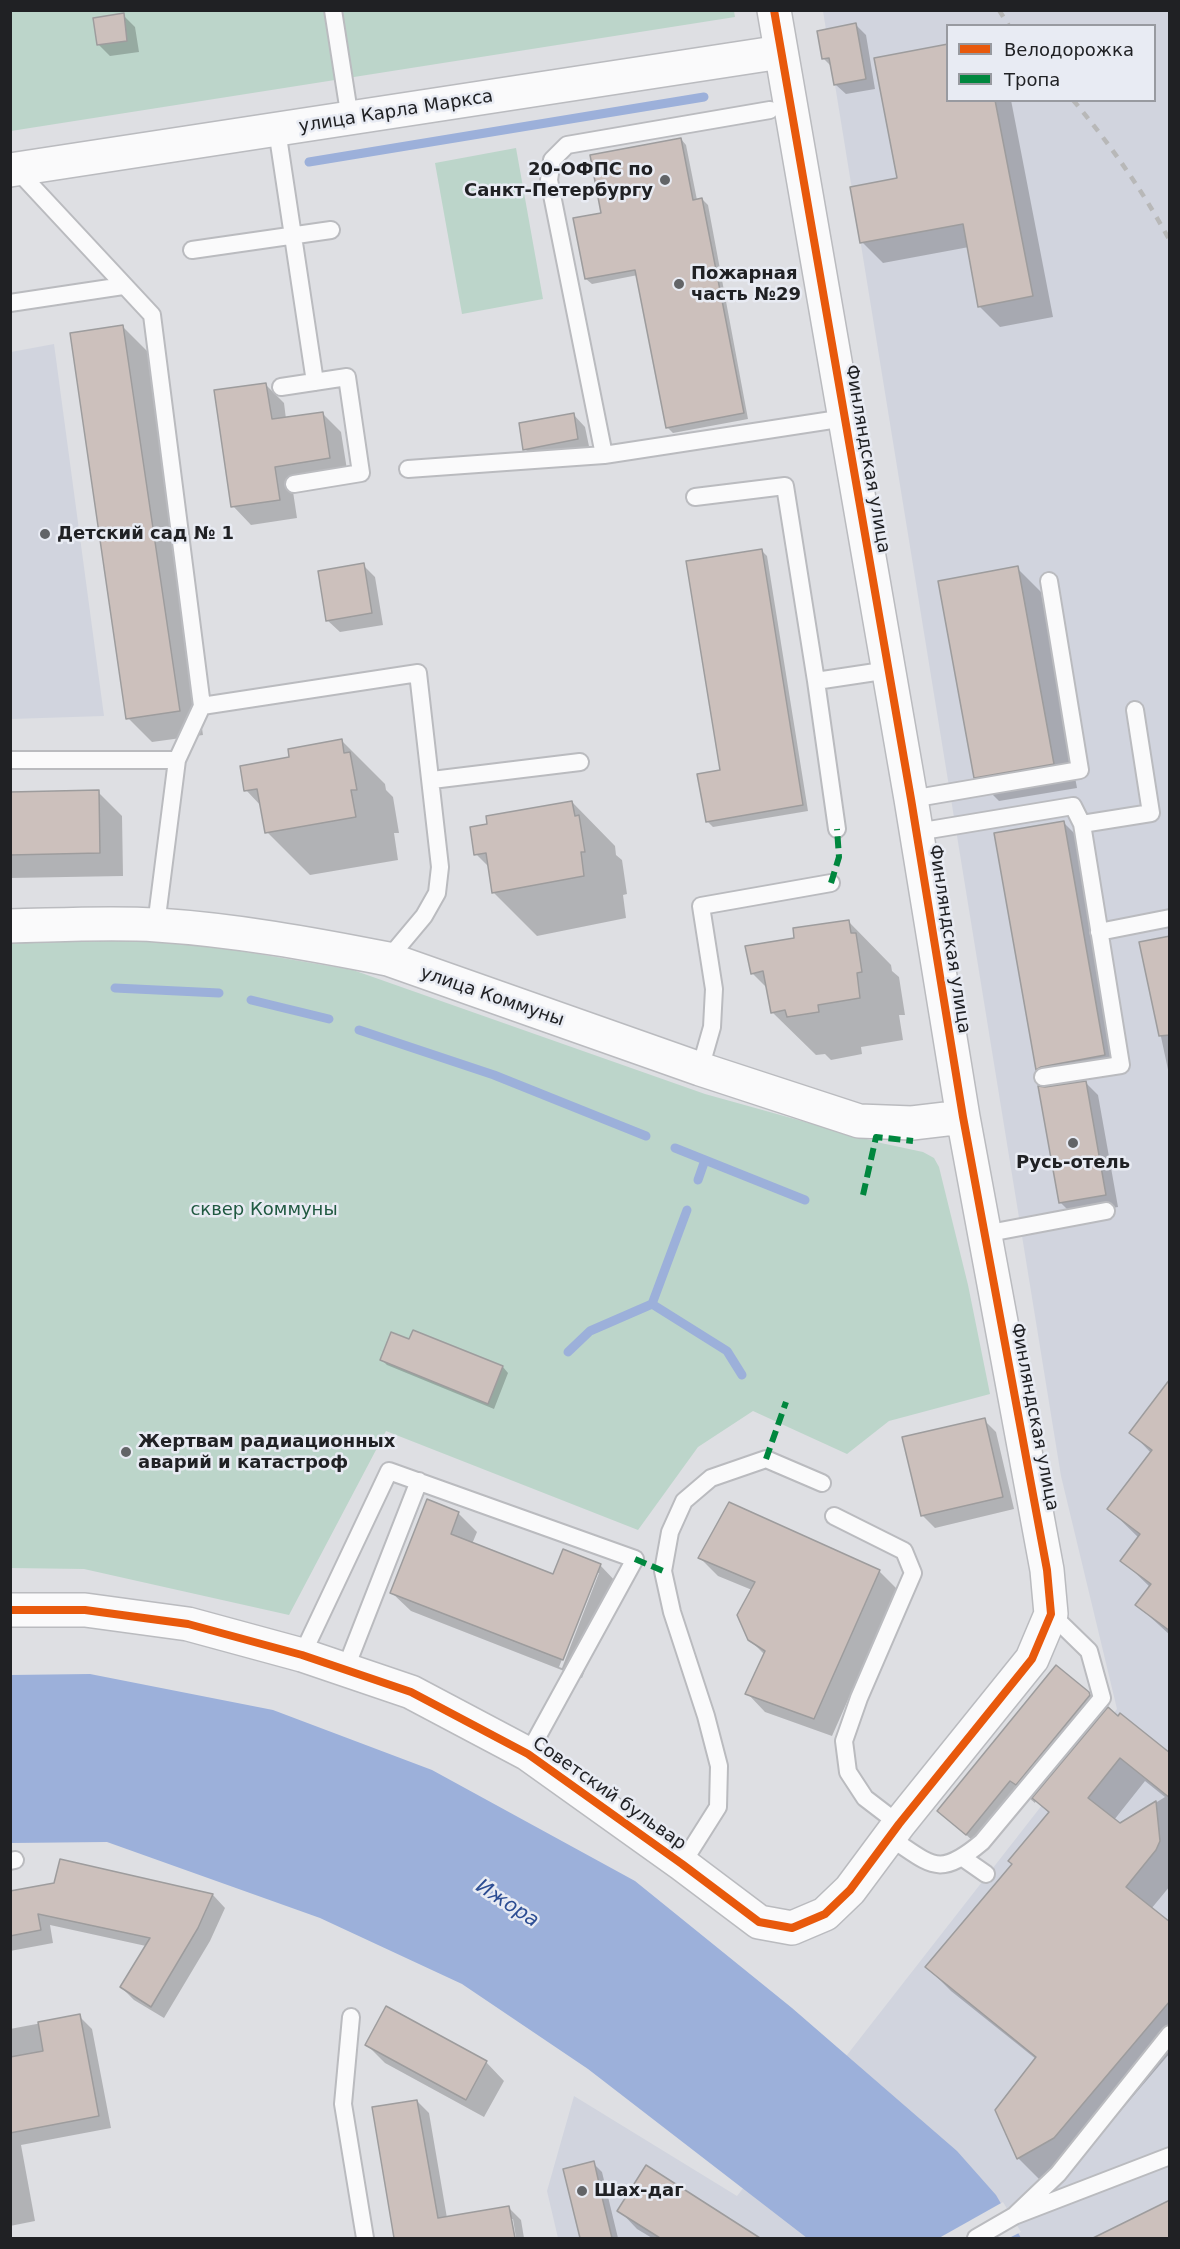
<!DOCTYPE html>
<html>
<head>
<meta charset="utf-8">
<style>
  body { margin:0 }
  #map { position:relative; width:1180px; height:2249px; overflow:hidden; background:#dedfe3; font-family:"DejaVu Sans",sans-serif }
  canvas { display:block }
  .frame { position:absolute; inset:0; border:12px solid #202124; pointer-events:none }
  .legend { position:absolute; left:946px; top:24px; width:210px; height:78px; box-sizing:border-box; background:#e8ebf3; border:2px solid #989aa0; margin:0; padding:8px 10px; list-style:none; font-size:18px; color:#202124 }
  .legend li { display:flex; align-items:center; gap:12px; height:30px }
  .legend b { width:30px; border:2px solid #989aa0 }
</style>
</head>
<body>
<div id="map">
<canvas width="1180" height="2249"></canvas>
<div class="frame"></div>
<ul class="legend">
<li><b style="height:8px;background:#e8590c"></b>Велодорожка</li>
<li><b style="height:8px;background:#00873e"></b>Тропа</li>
</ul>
</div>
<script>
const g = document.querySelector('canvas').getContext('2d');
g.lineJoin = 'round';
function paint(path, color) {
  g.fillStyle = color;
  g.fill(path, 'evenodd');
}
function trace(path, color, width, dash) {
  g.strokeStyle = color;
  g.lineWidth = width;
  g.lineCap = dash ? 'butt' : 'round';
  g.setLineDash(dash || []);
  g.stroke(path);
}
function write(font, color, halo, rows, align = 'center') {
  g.font = font + ' "DejaVu Sans",sans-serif';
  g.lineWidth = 5;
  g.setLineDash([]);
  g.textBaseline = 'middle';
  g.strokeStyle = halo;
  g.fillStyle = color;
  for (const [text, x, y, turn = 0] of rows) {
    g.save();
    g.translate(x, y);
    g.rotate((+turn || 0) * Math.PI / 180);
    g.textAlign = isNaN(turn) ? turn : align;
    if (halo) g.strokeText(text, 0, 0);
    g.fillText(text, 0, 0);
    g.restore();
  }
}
const built = new Path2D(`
  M 823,11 L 1169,11 L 1169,2238 L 558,2238 L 547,2191 L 574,2096 L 737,2196 L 1117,1709 L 1061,1476 ZM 948,26 L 1154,26 L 1154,100 L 948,100 Z
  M 54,344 L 104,716 L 11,719 L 11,352 Z`);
const green = new Path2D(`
  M 11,11 L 734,11 L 735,17 L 11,131 Z
  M 516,148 L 543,299 L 462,314 L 435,163 Z
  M 147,940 L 235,950 L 353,970 L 705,1094 L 881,1143 L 923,1152 L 934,1158 L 939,1167 L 968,1285 L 990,1394 L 889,1421 L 847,1454 L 753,1411 L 698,1447 L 638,1530 L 386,1431 L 289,1615 L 84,1569 L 11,1568 L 10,943 Z`);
const water = new Path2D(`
  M 90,1674 L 273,1710 L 432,1770 L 635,1881 L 792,2008 L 957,2151 L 996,2195 L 1021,2238 L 807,2238 L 588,2069 L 462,1984 L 320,1918 L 107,1842 L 11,1843 L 10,1675 Z`);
const pier = new Path2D(`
  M 1003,2202 L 1021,2232 L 1009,2238 L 939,2238 Z`);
const shadow = new Path2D(`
  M 123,15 L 135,27 L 139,52 L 110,56 L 98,44 Z
  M 856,25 L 866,35 L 875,89 L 846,94 L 836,85 L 833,68 L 823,58 Z
  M 948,100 L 1011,100 L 1053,317 L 1000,327 L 979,306 L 969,247 L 883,263 L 862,242 Z
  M 681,139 L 686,145 L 697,200 L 702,199 L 708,205 L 748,419 L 673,433 L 667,427 L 638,275 L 592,284 L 586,279 Z
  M 123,327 L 147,351 L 203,735 L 152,742 L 128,718 Z
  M 265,384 L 284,403 L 286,419 L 323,414 L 341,432 L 348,476 L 292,485 L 297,518 L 251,525 L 233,506 Z
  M 573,414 L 585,427 L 590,451 L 537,461 L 525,449 Z
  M 761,550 L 767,556 L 808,811 L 713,827 L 707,821 L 722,771 Z
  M 363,565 L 375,577 L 383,625 L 340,632 L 327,620 Z
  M 1017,568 L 1041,592 L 1077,788 L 999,801 L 975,777 Z
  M 342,741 L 385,784 L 386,790 L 393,797 L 399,833 L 394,833 L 398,860 L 310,875 L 267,832 L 262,807 L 246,790 L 291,758 Z
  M 98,792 L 122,816 L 123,876 L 10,878 L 10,793 Z
  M 572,802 L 615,846 L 616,855 L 622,860 L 627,894 L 623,895 L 626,918 L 537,936 L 494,893 L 490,868 L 476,854 Z
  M 1064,823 L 1082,841 L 1122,1073 L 1083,1080 L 1098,1095 L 1118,1207 L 1073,1215 L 1061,1203 L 1055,1087 L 1037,1069 Z
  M 848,921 L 891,965 L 892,971 L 899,977 L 905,1015 L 899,1015 L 903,1040 L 861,1047 L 862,1054 L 831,1060 L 825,1054 L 816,1055 L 772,1012 L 768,989 L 752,973 L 795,939 Z
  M 1170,937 L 1170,1079 L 1141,943 Z
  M 414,1332 L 503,1367 L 508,1373 L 494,1409 L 387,1365 L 381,1359 L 410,1341 Z
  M 1170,1381 L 1170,1635 L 1137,1605 L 1150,1587 L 1122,1560 L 1139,1538 L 1109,1509 L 1151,1453 L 1131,1432 Z
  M 984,1420 L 996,1432 L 1014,1509 L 935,1528 L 922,1515 Z
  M 428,1501 L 459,1514 L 477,1532 L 472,1544 L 554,1576 L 600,1565 L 618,1584 L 582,1678 L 411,1611 L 392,1593 ZM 596,1573 L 599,1573 L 562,1668 L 559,1667 Z
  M 700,1558 L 879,1571 L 897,1589 L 832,1736 L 765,1712 L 747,1693 L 765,1655 L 749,1639 L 752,1590 L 718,1576 Z
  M 1088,1693 L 1107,1711 L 1170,1755 L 1170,1886 L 1151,1909 L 1170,1924 L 1170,2053 L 1078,2161 L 1042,2182 L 1018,2158 L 1036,2059 L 951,1991 L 927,1967 L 1014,1864 L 1050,1814 L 1036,1800 L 1035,1803 L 1029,1798 L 985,1852 L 939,1810 ZM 1145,1781 L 1165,1797 L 1120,1825 L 1114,1820 Z
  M 61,1861 L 213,1895 L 225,1908 L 210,1941 L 164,2018 L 134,2000 L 121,1987 L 146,1946 L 50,1925 L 53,1943 L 10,1951 L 10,1893 L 56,1884 Z
  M 79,2016 L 92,2029 L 111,2128 L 21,2145 L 35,2221 L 10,2226 L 10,2029 Z
  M 367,2045 L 486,2062 L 504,2081 L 484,2117 L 385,2063 Z
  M 417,2101 L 429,2113 L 447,2218 L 508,2207 L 521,2220 L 524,2238 L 516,2238 L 513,2219 L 510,2219 L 513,2238 L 396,2238 L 373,2109 Z
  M 593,2163 L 602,2172 L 618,2238 L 581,2238 L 565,2170 Z
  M 646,2167 L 757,2238 L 652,2238 L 637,2229 L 619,2210 Z
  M 1170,2202 L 1170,2238 L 1096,2238 Z`);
const stream = new Path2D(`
  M 309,162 L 704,97
  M 115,988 L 219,993
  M 251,1000 L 329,1019
  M 359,1030 L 494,1075 L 646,1136
  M 675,1148 L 805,1200
  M 698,1180 L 705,1160
  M 652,1304 L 727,1351 L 742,1375
  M 568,1352 L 590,1331 L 652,1304 L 687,1210`);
const building = new Path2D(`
  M 124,13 L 127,41 L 97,45 L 93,18 Z
  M 856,23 L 866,79 L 834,85 L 829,58 L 822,59 L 817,31 Z
  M 948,44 L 948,100 L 995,100 L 1033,296 L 978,307 L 963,224 L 860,243 L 850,187 L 897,178 L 874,58 Z
  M 681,138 L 693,200 L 702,198 L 744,413 L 666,428 L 635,270 L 585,279 L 573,218 L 601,213 L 590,155 Z
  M 123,325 L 180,711 L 126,719 L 70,333 Z
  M 266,383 L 272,419 L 323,412 L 330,458 L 275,467 L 280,500 L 231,507 L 214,390 Z
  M 574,413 L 578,439 L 523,450 L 519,423 Z
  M 762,549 L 803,805 L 706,822 L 697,774 L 720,770 L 686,561 Z
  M 364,563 L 372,613 L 326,621 L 318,571 Z
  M 1018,566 L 1054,764 L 974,778 L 938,581 Z
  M 342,739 L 344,753 L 350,752 L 357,790 L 351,790 L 356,817 L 265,833 L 257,789 L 244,791 L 240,766 L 289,757 L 288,749 Z
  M 99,790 L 100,853 L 10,855 L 10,792 Z
  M 572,801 L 575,816 L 579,815 L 585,852 L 581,852 L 584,876 L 492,893 L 486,853 L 474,855 L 470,827 L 487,824 L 486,816 Z
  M 1064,821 L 1105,1055 L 1041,1067 L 1036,1070 L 994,833 Z
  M 849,920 L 851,933 L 856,933 L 862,972 L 857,973 L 860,998 L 818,1005 L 819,1012 L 787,1017 L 785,1010 L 771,1013 L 763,971 L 751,974 L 745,946 L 794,938 L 793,928 Z
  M 1170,936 L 1170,1035 L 1159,1036 L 1139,942 Z
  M 1086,1081 L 1106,1195 L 1059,1203 L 1038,1086 L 1045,1087 Z
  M 413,1330 L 503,1366 L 488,1404 L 380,1360 L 391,1332 L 409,1339 Z
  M 1170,1379 L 1170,1631 L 1135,1605 L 1151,1584 L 1120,1561 L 1140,1534 L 1107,1509 L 1152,1450 L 1129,1433 Z
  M 985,1418 L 1003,1497 L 921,1516 L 902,1437 Z
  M 427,1499 L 459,1512 L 451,1534 L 553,1574 L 563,1549 L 601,1564 L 563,1660 L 390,1593 Z
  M 729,1502 L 880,1570 L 814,1719 L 745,1694 L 765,1651 L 748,1640 L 737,1615 L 755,1582 L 698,1558 Z
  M 1056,1665 L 1089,1692 L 1090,1695 L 1016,1785 L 1010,1781 L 966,1835 L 937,1811 Z
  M 1108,1707 L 1118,1716 L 1120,1713 L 1170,1753 L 1170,1798 L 1120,1758 L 1088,1798 L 1120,1823 L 1156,1801 L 1160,1841 L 1156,1850 L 1126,1887 L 1170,1922 L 1170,2001 L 1054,2138 L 1017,2159 L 995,2110 L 1036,2057 L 925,1967 L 1012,1864 L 1008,1861 L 1049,1812 L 1032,1798 Z
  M 60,1859 L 213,1894 L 198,1928 L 151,2007 L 120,1987 L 150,1938 L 38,1914 L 41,1930 L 10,1936 L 10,1891 L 54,1883 Z
  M 386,2006 L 487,2061 L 466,2100 L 365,2045 Z
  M 80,2014 L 99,2116 L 10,2133 L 10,2057 L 43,2051 L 38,2022 Z
  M 417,2100 L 438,2218 L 509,2206 L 515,2238 L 394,2238 L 372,2107 Z
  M 594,2161 L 603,2201 L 612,2238 L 580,2238 L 563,2169 Z
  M 646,2165 L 760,2238 L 660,2238 L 617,2211 Z
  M 1170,2200 L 1170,2238 L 1093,2238 Z`);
const service = new Path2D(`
  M 333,10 L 350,119
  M 277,130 L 315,382
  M 17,170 L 152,315 L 202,706 L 177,760 L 156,925
  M 192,250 L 331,230
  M 10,303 L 123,286
  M 281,387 L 347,377 L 361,473 L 294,484
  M 604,455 L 549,180 L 552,160 L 567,145 L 770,110
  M 408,469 L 604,455 L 845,418
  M 695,497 L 785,486 L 816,681 L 889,670
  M 816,681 L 837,829
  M 202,706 L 418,673 L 440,867 L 437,893 L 424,916 L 388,959
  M 10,760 L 177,760
  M 432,780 L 580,762
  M 911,799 L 1080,770 L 1049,581
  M 917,832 L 1073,806 L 1082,824
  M 1099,932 L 1170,918
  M 700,1069 L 712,1027 L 714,989 L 701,906 L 831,883
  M 1043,1077 L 1121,1065 L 1082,824 L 1151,813 L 1135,710
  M 984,1234 L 1106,1211
  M 834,1516 L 904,1551 L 913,1573 L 859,1698 L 844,1741 L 848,1772 L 865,1798 L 899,1824
  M 302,1655 L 389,1471 L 635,1559 L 528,1754
  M 345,1670 L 419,1481
  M 889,1837 C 932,1865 938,1879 982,1842 L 1102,1698 L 1089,1651 L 1051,1614
  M 963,1858 L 986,1874
  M 10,1861 L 15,1860
  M 682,1864 L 718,1807 L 719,1766 L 706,1716 L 672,1612 L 663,1571 L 670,1532 L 684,1501 L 711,1478 L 766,1459 L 822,1483
  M 351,2017 L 343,2104 L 365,2238
  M 1014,2216 L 1058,2174 L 1170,2034
  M 976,2238 L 1014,2216 L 1170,2156`);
const minor = new Path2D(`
  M 10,170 L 781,52
  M 10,926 C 59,925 109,922 157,925 C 235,930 312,944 388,959 L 700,1069 L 859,1121 L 912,1123 L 963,1117
  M 10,1610 L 85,1610 L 188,1624 L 302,1655 L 411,1692 L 528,1754 L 682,1864 L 759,1922 L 792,1928 L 825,1914 L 850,1890 L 899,1824 L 1032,1659 L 1051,1614 L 1047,1570 L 963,1117 L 911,799 L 774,10`);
const rail = new Path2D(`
  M 999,10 L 1009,26
  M 1073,100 C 1110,144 1143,191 1170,241`);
const quiet = new Path2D(`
  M 831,883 L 839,857 L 837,829
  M 863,1195 L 876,1137 L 913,1141
  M 766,1459 L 786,1402
  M 635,1559 L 663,1571`);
const cycleway = new Path2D(`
  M 10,1610 L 85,1610 L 188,1624 L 302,1655 L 411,1692 L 528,1754 L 682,1864 L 759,1922 L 792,1928 L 825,1914 L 850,1890 L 899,1824 L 1032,1659 L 1051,1614 L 1047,1570 L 963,1117 L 911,799 L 774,10`);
const markers = [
  [665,180,6,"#626467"],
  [679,284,6,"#626467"],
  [45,534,6,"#626467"],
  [1073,1143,6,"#626467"],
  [126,1452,6,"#626467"],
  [582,2191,6,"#626467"]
];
const streetNames = [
  ["улица Карла Маркса",396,112,-9],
  ["Финляндская улица",867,459,80],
  ["Финляндская улица",949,939,81],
  ["улица Коммуны",492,997,19],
  ["Финляндская улица",1034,1417,79],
  ["Советский бульвар",609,1794,35]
];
const poiNames = [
  ["20-ОФПС по",653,170,"right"],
  ["Санкт-Петербургу",653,191,"right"],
  ["Пожарная",691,274],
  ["часть №29",691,295],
  ["Детский сад № 1",57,534],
  ["Русь-отель",1073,1163,"center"],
  ["Жертвам радиационных",138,1442],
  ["аварий и катастроф",138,1463],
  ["Шах-даг",594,2191]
];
const parkNames = [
  ["сквер Коммуны",264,1210]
];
const waterNames = [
  ["Ижора",507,1904,33]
];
paint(built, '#d1d4de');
paint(green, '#bcd5ca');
paint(water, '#9cb0da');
paint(pier, '#dedfe3');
paint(shadow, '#0003');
trace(stream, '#9cb0da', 9);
paint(building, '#ccc0bc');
trace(building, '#9d9c9d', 1.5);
trace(service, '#babbbf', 20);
trace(minor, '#babbbf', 36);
trace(service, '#fafafb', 16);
trace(minor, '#fafafb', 33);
trace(rail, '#b8b8b8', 4.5, [8, 8]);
trace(quiet, '#00873e', 6, [12, 6]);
trace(cycleway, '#e8590c', 8);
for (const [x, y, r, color] of markers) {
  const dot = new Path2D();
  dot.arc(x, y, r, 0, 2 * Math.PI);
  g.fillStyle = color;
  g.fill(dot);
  trace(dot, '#e8ebf3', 2);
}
write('18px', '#202124', '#e8ebf3', streetNames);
write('bold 18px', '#202124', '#e8ebf3', poiNames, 'left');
write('18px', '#205941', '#e8ebf3', parkNames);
write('italic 20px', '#2c4d93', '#e8ebf3', waterNames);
</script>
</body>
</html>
